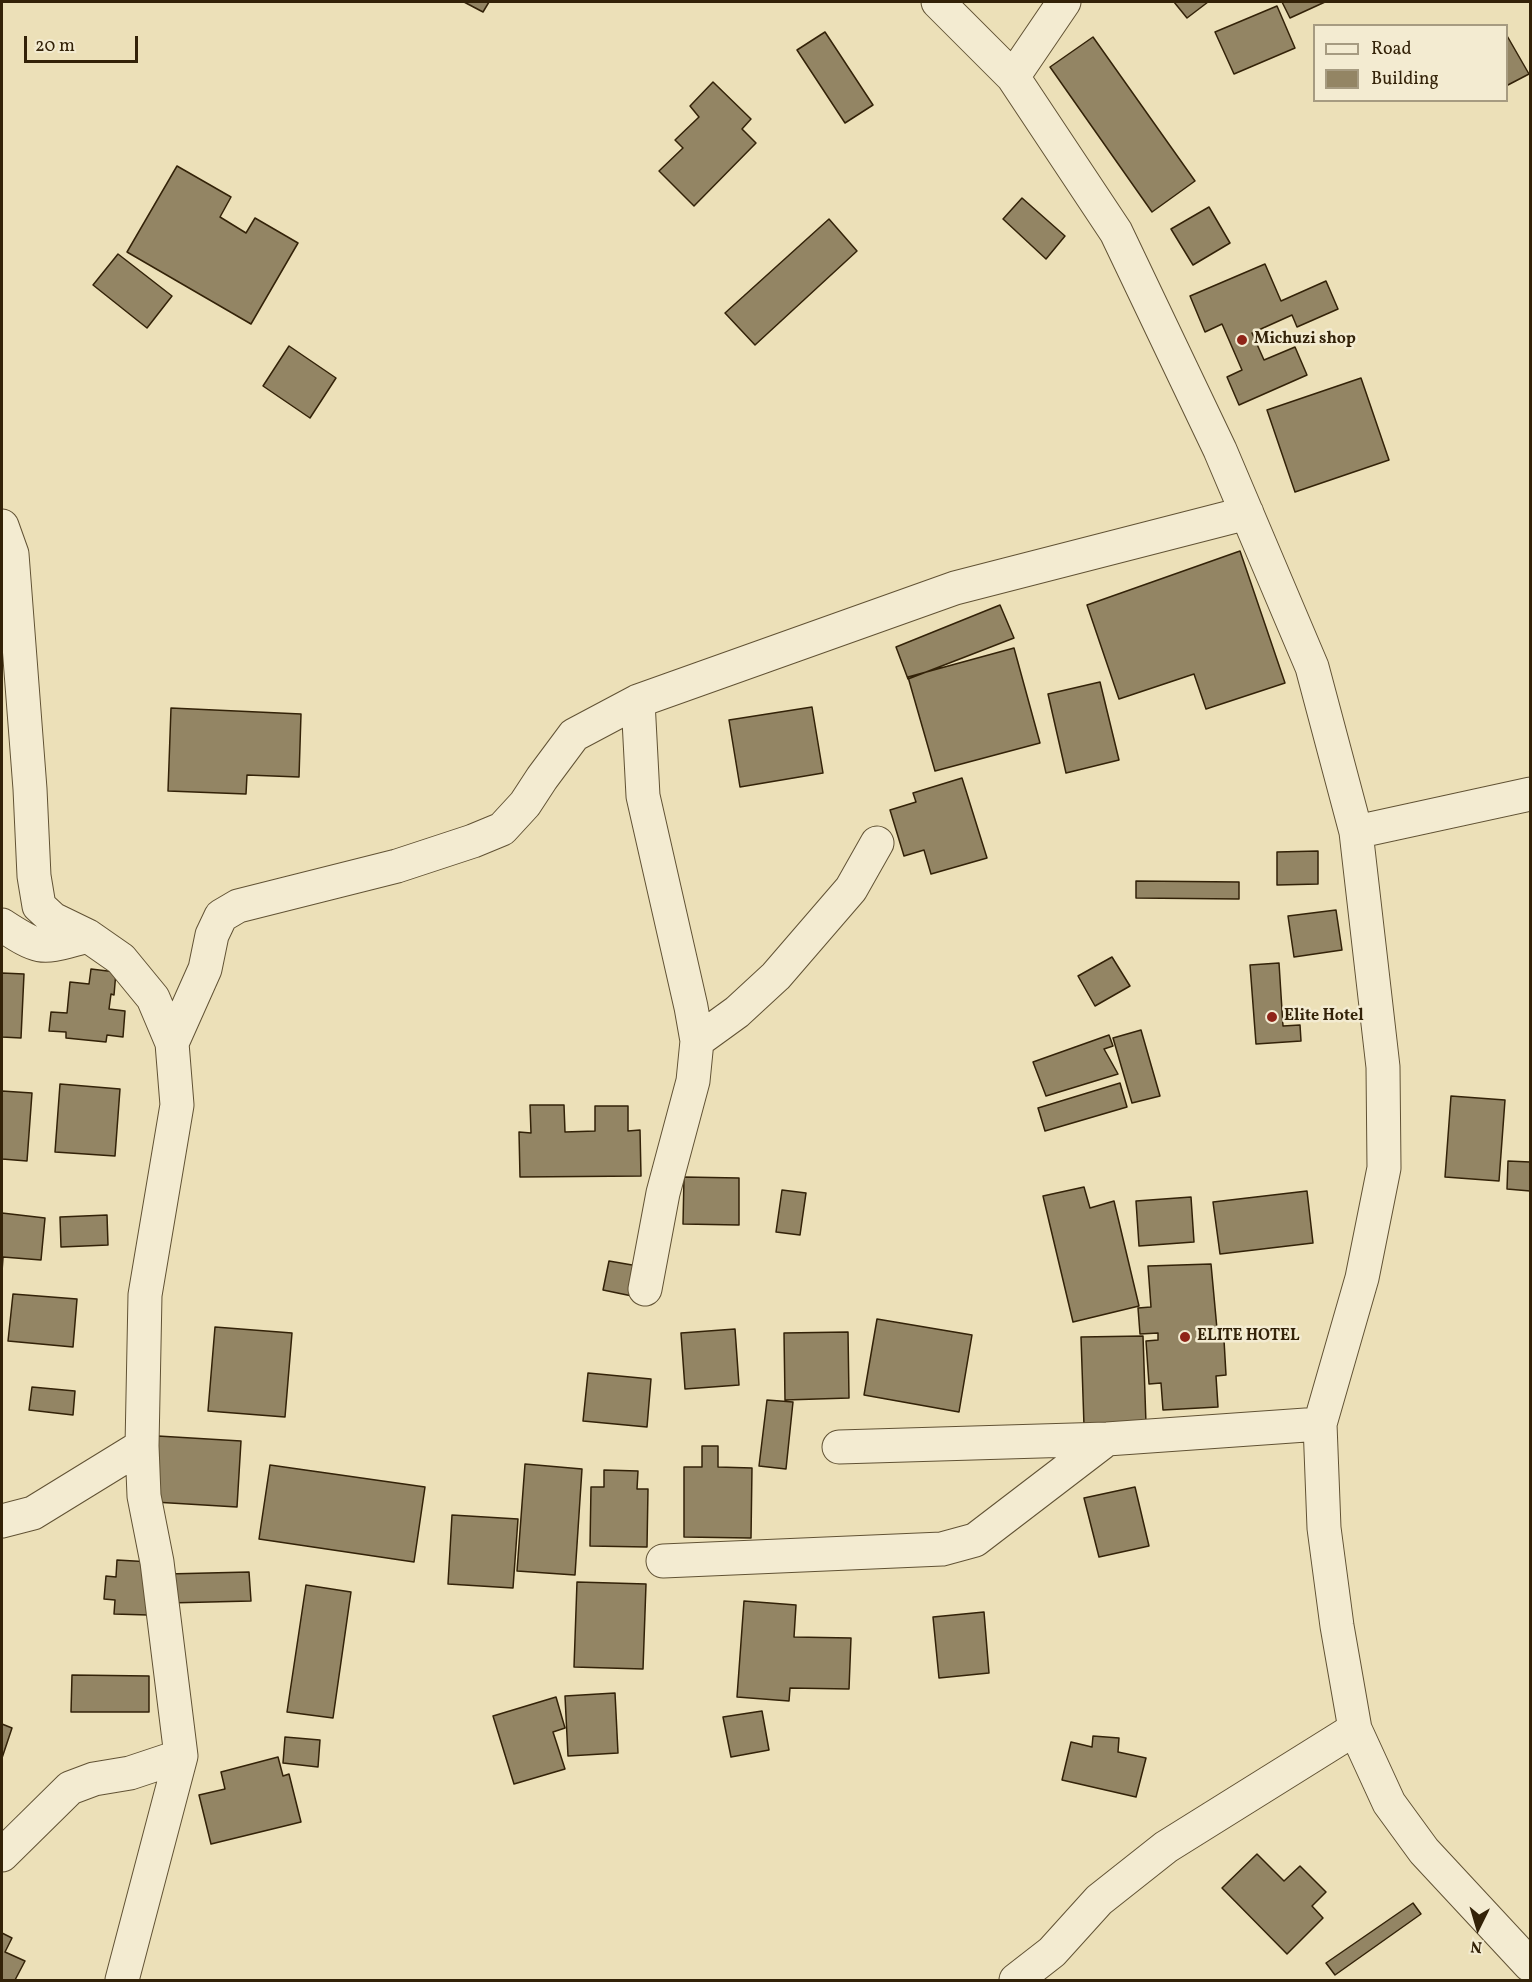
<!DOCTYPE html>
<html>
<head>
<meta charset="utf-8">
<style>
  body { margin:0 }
  #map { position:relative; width:1532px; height:1982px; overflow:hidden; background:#ece0b8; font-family:Vollkorn,serif }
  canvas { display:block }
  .frame { position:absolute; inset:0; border:3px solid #332208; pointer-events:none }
  .legend { position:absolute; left:1313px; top:24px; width:195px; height:78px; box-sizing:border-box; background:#f3ebd1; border:2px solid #a69b81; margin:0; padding:8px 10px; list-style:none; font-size:18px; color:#332208 }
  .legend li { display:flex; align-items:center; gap:12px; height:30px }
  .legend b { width:30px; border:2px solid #a69b81 }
  .north { position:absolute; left:1448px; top:1898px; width:60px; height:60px; -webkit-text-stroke:4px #f3ebd1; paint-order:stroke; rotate:185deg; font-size:16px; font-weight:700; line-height:24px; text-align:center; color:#332208 }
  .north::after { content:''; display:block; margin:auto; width:21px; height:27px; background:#332208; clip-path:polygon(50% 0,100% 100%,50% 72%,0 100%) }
  .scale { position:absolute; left:24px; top:36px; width:114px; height:27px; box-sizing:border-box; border:3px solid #332208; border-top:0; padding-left:8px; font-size:18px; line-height:21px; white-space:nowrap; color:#332208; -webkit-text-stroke:4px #f3ebd1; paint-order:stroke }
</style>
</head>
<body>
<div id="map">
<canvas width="1532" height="1982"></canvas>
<div class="frame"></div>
<ul class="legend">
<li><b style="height:8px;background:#f3ebd1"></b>Road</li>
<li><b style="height:16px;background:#938564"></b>Building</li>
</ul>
<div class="north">N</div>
<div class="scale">20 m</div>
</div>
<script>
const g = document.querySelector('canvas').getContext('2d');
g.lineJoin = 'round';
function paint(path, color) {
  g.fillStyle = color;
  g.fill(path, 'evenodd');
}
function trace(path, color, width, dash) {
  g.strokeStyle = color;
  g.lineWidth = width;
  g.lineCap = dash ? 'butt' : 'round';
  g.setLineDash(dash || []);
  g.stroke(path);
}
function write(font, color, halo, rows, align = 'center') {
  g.font = font + ' Vollkorn,serif';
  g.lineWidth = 5;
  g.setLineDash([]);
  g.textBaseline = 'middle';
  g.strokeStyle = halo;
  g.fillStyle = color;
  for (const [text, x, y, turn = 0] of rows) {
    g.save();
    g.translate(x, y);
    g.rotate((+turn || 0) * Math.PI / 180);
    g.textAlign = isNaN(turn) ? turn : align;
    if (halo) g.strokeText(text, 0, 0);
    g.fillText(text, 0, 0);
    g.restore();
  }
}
const building = new Path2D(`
  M 464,2 L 489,2 L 483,12 Z
  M 1174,2 L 1208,2 L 1187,18 Z
  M 1282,2 L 1325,2 L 1290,18 Z
  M 1277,6 L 1295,48 L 1234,74 L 1215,32 Z
  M 825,32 L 873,105 L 845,123 L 797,50 Z
  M 1506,34 L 1529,74 L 1506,86 Z
  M 1093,37 L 1195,181 L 1152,212 L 1050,67 Z
  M 713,82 L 751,119 L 742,129 L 756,143 L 694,206 L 659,171 L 683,148 L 675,140 L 699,117 L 690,106 Z
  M 177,166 L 231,197 L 220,217 L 246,233 L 255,218 L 298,243 L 251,324 L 127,252 Z
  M 1022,198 L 1065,236 L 1046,259 L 1003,219 Z
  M 1209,207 L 1230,243 L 1193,265 L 1171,229 Z
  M 829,219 L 857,251 L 755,345 L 725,313 Z
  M 118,254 L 172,296 L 147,328 L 93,285 Z
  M 1265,264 L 1281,301 L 1326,281 L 1338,309 L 1297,327 L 1292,315 L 1252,333 L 1264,360 L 1295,347 L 1307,375 L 1239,405 L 1227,377 L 1242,370 L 1222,324 L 1205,332 L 1190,296 Z
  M 289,346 L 336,378 L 310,418 L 263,386 Z
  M 1361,378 L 1389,460 L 1295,492 L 1267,410 Z
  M 1240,551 L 1285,683 L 1206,709 L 1194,674 L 1119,699 L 1087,605 Z
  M 1000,605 L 1014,638 L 908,679 L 896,647 Z
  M 1014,648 L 1040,743 L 935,771 L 908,677 Z
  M 1100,682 L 1119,760 L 1066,773 L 1048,694 Z
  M 812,707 L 823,773 L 740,787 L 729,720 Z
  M 171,708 L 301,714 L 299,777 L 247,775 L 246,794 L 168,791 Z
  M 962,778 L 987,858 L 931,874 L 924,850 L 904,856 L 890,810 L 916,802 L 913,793 Z
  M 1318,851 L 1318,884 L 1277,885 L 1277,852 Z
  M 1136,881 L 1239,882 L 1239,899 L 1136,898 Z
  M 1336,910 L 1342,950 L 1294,957 L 1288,916 Z
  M 1112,957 L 1130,986 L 1095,1006 L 1078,976 Z
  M 1279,963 L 1283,1026 L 1300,1025 L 1301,1041 L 1256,1044 L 1250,965 Z
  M 91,969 L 116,972 L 114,995 L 111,994 L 109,1009 L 125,1011 L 123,1037 L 107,1035 L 106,1042 L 66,1038 L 66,1032 L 49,1031 L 51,1012 L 67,1013 L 70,982 L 89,984 Z
  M 2,973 L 24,974 L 21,1038 L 2,1037 Z
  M 1141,1030 L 1160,1096 L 1132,1103 L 1113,1038 Z
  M 1109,1035 L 1113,1046 L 1104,1049 L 1118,1074 L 1046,1096 L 1033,1062 Z
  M 1120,1083 L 1127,1107 L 1045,1131 L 1038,1108 Z
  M 60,1084 L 120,1089 L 115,1156 L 55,1152 Z
  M 2,1091 L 32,1093 L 27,1161 L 2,1159 Z
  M 1451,1096 L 1505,1100 L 1499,1181 L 1445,1177 Z
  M 530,1105 L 564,1105 L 565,1132 L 595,1131 L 595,1106 L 628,1106 L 628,1131 L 640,1130 L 641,1176 L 520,1177 L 519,1132 L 531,1133 Z
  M 1508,1161 L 1530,1162 L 1530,1191 L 1507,1189 Z
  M 684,1177 L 739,1178 L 739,1225 L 683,1224 Z
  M 1084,1187 L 1090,1208 L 1114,1201 L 1139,1306 L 1073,1322 L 1043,1196 Z
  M 782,1190 L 806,1193 L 800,1235 L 776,1232 Z
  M 1307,1191 L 1313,1243 L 1220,1254 L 1213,1202 Z
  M 1191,1197 L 1194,1242 L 1139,1246 L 1136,1201 Z
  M 2,1213 L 45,1218 L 41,1260 L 3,1257 L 2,1272 Z
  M 107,1215 L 108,1245 L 61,1247 L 60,1217 Z
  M 609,1261 L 638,1266 L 632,1296 L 603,1290 Z
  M 1211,1264 L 1217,1329 L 1212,1329 L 1213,1340 L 1224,1340 L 1226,1375 L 1216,1376 L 1218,1407 L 1163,1410 L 1161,1383 L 1149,1384 L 1146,1341 L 1158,1340 L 1158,1333 L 1140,1334 L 1138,1308 L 1151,1307 L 1148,1266 Z
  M 13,1294 L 77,1299 L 73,1347 L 8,1341 Z
  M 877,1319 L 972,1335 L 959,1412 L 864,1395 Z
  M 215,1327 L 292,1333 L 285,1417 L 208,1411 Z
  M 735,1329 L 739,1385 L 685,1389 L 681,1333 Z
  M 848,1332 L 849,1398 L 785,1400 L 784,1333 Z
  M 1143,1336 L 1146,1424 L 1084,1426 L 1081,1337 Z
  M 588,1373 L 651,1379 L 647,1427 L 583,1421 Z
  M 32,1387 L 75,1391 L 73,1415 L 29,1410 Z
  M 767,1400 L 793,1402 L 786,1469 L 759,1466 Z
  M 158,1436 L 241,1441 L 237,1507 L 154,1502 Z
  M 702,1446 L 718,1446 L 718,1467 L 752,1468 L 751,1538 L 684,1537 L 684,1467 L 702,1467 Z
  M 525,1464 L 582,1469 L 575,1575 L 517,1571 Z
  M 270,1465 L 425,1487 L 414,1562 L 259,1539 Z
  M 604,1470 L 638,1471 L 637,1489 L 648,1489 L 647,1547 L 590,1546 L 591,1487 L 604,1487 Z
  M 1135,1487 L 1149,1546 L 1099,1557 L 1084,1498 Z
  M 452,1515 L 518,1519 L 513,1588 L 448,1584 Z
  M 117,1560 L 151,1562 L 148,1615 L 114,1614 L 115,1600 L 104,1599 L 106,1576 L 116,1577 Z
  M 249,1572 L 251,1601 L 168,1603 L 167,1574 Z
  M 577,1582 L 646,1584 L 643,1669 L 574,1667 Z
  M 306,1585 L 351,1592 L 333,1718 L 287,1712 Z
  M 744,1601 L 796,1605 L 794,1637 L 851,1638 L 849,1689 L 790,1688 L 789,1701 L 737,1697 Z
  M 984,1612 L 989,1673 L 939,1678 L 933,1617 Z
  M 72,1675 L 149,1676 L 149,1712 L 71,1712 Z
  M 615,1693 L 618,1753 L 568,1756 L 565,1696 Z
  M 556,1697 L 565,1728 L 553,1732 L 565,1769 L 514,1784 L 493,1716 Z
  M 762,1711 L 769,1750 L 731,1757 L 723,1717 Z
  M 2,1724 L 12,1728 L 2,1758 Z
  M 1093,1736 L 1119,1738 L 1118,1752 L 1146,1758 L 1136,1797 L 1062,1780 L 1071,1742 L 1092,1747 Z
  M 285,1737 L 320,1740 L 318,1767 L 283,1763 Z
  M 278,1757 L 283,1776 L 289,1774 L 301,1822 L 211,1844 L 199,1795 L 225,1789 L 221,1772 Z
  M 1257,1854 L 1284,1881 L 1300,1866 L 1326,1892 L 1312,1906 L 1323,1918 L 1287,1954 L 1222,1888 Z
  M 1413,1903 L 1421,1914 L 1335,1975 L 1326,1963 Z
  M 2,1933 L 12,1938 L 5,1952 L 25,1961 L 15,1980 L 2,1980 Z`);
const minor = new Path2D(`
  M 938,2 L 1013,77 L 1116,232 L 1220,450 L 1312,667 L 1356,832 L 1383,1067 L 1384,1168 L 1362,1278 L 1320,1424 L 1324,1528 L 1337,1626 L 1355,1729 L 1389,1803 L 1424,1851 L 1530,1965
  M 1013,77 L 1064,2
  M 2,526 L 12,554 L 30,789 L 34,876 L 39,906 L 53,919 L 88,936 L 121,959 L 153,998 L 172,1043 L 177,1105 L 145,1295 L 142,1446 L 144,1496 L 157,1562 L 181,1756 L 122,1980
  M 638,701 L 643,796 L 691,1007 L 697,1041 L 693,1081 L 663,1193 L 645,1289
  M 1356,832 L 1530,794
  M 2,925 C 43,952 41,948 88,936
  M 697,1041 L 737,1012 L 776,976 L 851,889 L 877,843
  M 172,1043 L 205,969 L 212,935 L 221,916 L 238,906 L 397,866 L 473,841 L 502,829 L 525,804 L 542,778 L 574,735 L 638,701 L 955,588 L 1247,513
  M 839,1447 L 1107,1439 L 1320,1424
  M 2,1521 L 33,1513 L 142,1446
  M 663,1561 L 942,1549 L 975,1540 L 1107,1439
  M 2,1855 L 70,1788 L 94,1779 L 130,1773 L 181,1756
  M 1016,1980 L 1052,1952 L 1099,1900 L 1166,1847 L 1355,1729`);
const markers = [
  [1242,340,6,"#8f2418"],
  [1272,1017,6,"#8f2418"],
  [1185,1337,6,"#8f2418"]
];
const poiNames = [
  ["Michuzi shop",1254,340],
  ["Elite Hotel",1284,1017],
  ["ELITE HOTEL",1197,1337]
];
paint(building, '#938564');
trace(building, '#332208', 1.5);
trace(minor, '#615234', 35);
trace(minor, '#f3ebd1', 33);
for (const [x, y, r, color] of markers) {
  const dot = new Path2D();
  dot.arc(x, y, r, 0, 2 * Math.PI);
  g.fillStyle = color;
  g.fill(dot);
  trace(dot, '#f3ebd1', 2);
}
write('bold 16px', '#332208', '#f3ebd1', poiNames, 'left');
</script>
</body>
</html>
